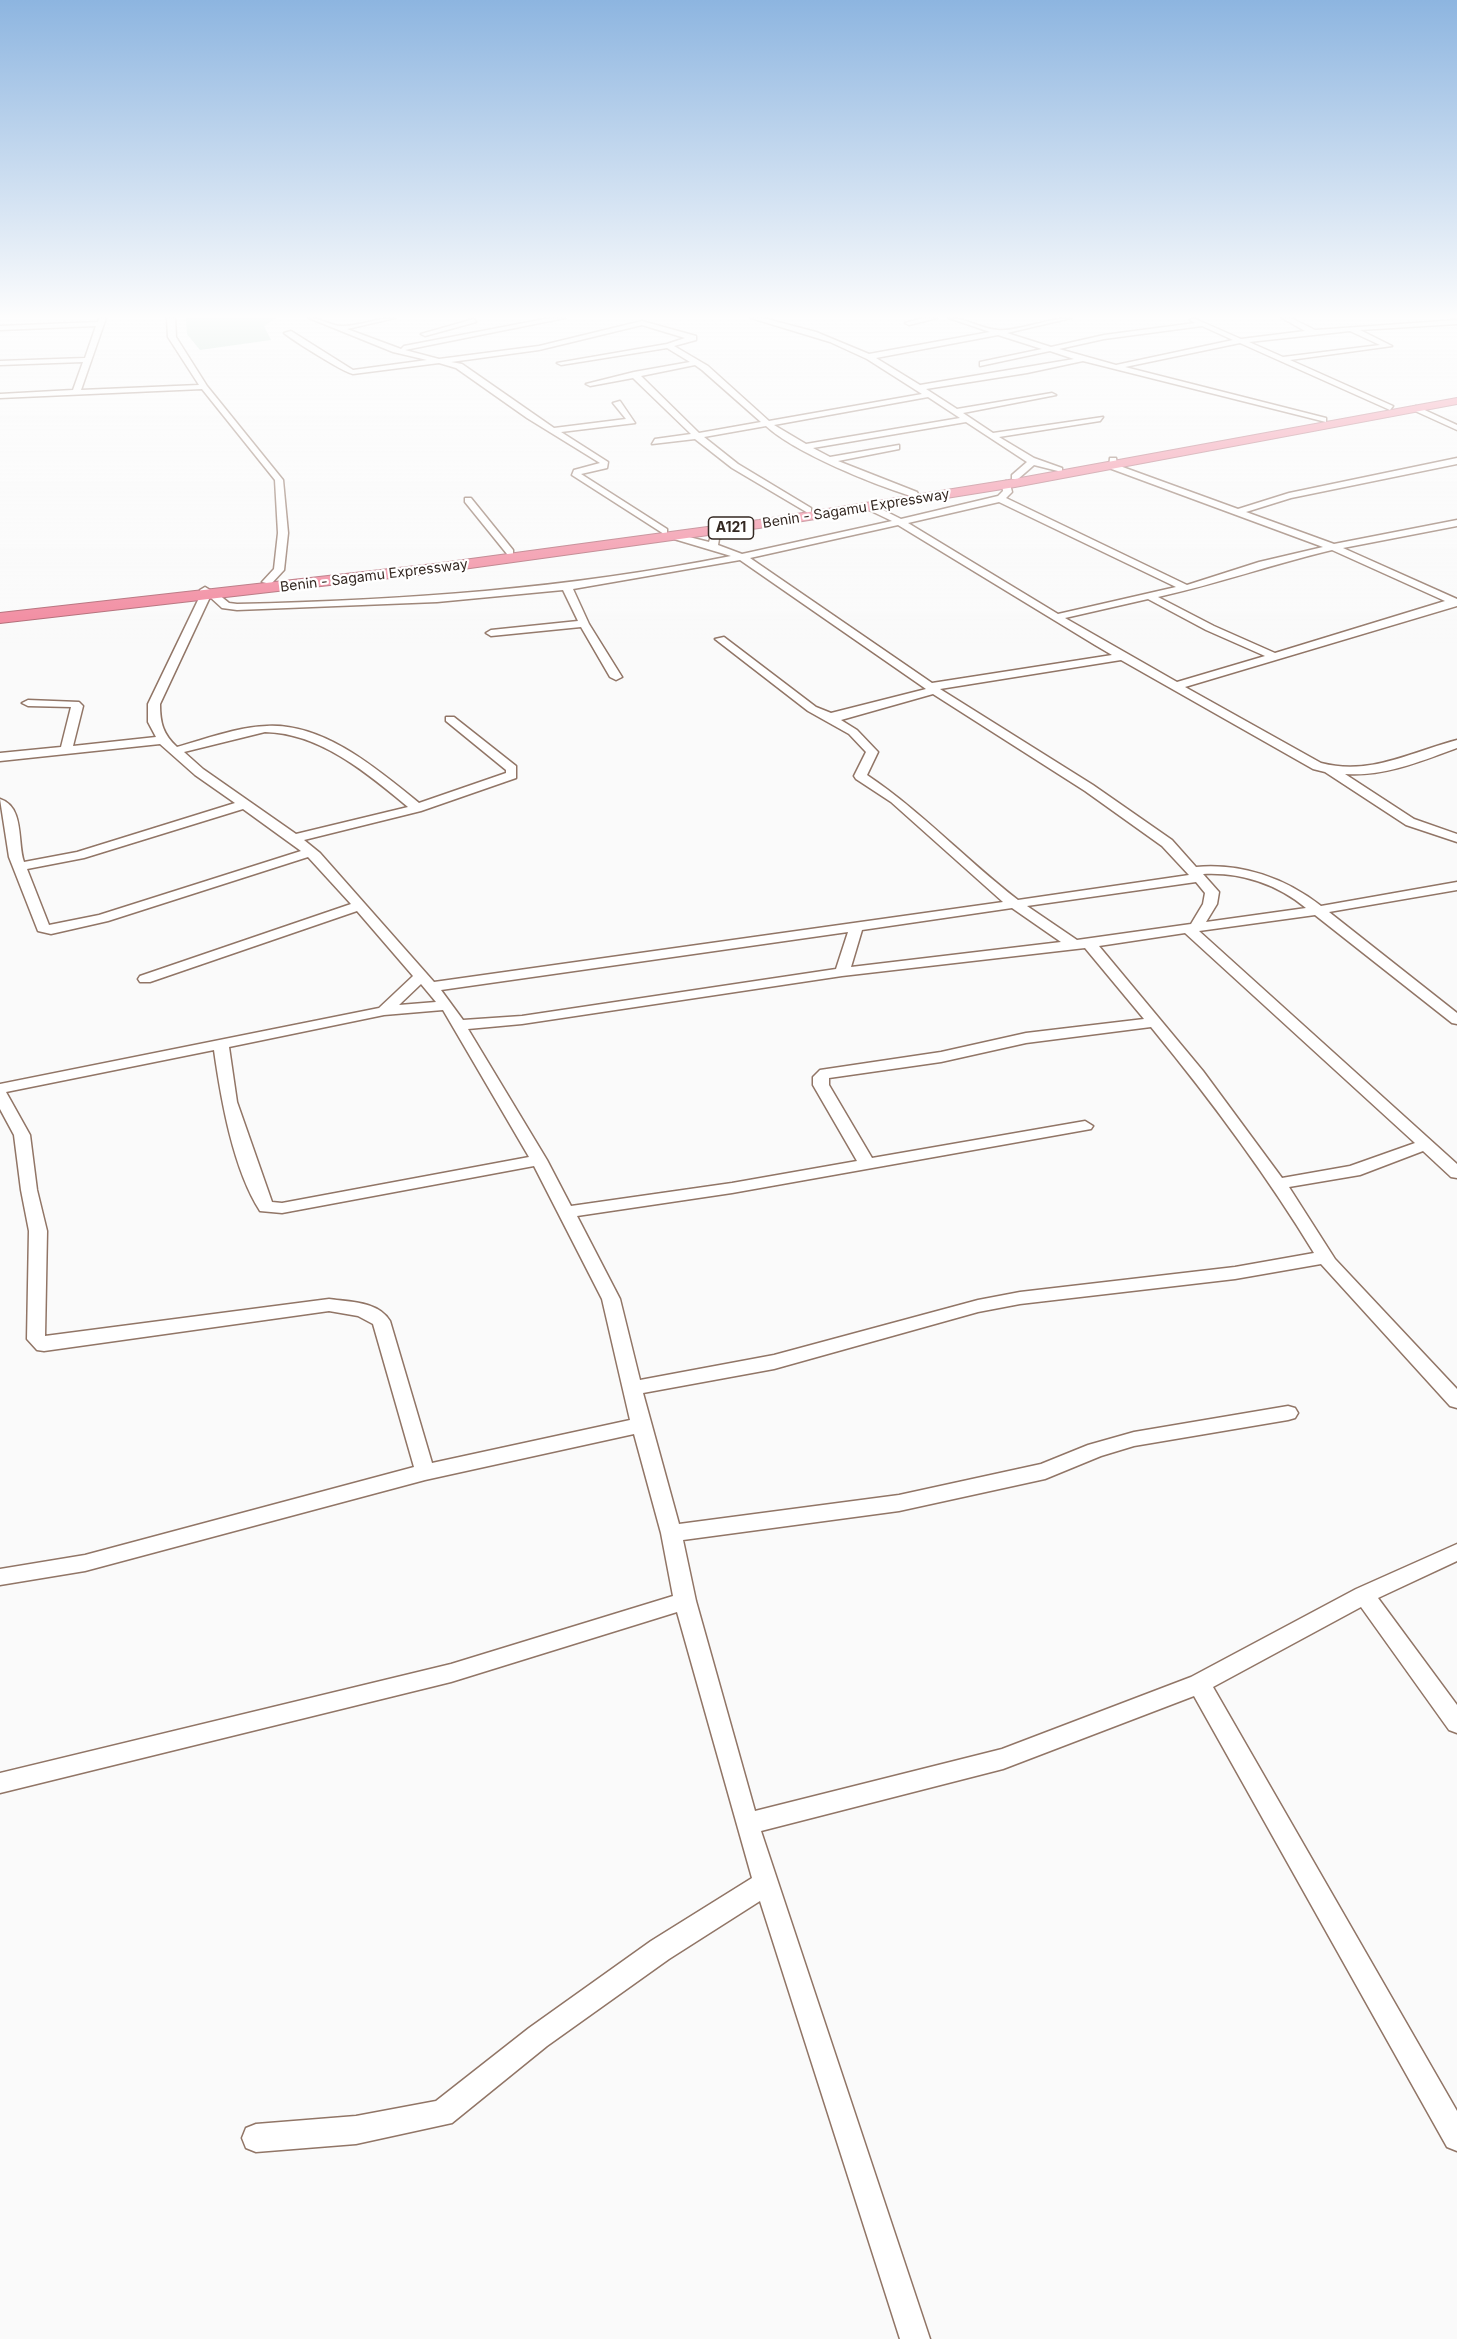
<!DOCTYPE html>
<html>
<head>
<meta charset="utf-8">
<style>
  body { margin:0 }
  canvas { display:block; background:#fafafa }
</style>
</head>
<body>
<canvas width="1457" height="2339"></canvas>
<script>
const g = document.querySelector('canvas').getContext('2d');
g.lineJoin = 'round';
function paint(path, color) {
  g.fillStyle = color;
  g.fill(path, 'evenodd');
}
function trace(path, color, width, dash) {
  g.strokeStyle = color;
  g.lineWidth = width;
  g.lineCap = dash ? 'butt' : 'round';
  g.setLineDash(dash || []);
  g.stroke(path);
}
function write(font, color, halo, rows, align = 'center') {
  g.font = font + ' Inter,sans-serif';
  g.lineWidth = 4.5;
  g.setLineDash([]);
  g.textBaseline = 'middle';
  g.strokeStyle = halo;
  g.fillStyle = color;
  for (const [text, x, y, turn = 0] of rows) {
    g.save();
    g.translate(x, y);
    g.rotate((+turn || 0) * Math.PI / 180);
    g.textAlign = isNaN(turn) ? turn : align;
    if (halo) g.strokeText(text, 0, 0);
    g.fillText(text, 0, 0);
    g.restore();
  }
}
const forest = new Path2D(`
  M 186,318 L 276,318 L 264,326 L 271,340 L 200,350 L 187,334 Z`);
const minor = new Path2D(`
  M 99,318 L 106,318 L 81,390 L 199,385 L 168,337 L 167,318 L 175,318 L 176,337 L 207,386 L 283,480 L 288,533 L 284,570 L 271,584 L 262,582 L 274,569 L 278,533 L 275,480 L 202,389 L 0,398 L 0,394 L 73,390 L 83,362 L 0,365 L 0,361 L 85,358 L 96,326 L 0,330 L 0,326 L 98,322 Z
  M 309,318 C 320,318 331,326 342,326 C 360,326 377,318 395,318 L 347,329 L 401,349 L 404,346 L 550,318 L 565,318 L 405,350 L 439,359 L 539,346 L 642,321 L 696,336 L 696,340 L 674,346 L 708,366 L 769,421 L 922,394 L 867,359 L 830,342 L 751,318 L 763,318 L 816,332 L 869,354 L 990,332 L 949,318 C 966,318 981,329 998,330 C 1016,332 1049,318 1071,318 L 1007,333 L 1051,347 L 1104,335 L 1195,323 L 1190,320 L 1193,318 L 1241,339 L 1305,331 L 1282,318 L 1291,318 L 1315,330 L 1457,320 L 1457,324 L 1360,330 L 1392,346 L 1290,360 L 1393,406 L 1390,410 L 1240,343 L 1125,367 L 1326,418 L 1326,422 L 1083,361 L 1027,373 L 926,389 L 957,409 L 1052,393 L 1056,395 L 963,413 L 993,433 L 1103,417 L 1100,421 L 999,437 L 1034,458 L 1062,468 L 1062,472 L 1034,465 L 1018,479 L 1012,479 L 1012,475 L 1027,462 L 966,422 L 813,448 L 830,457 L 899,445 L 899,449 L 838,461 L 917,492 L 918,494 L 914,497 C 875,485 795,453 766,426 L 704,437 L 738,464 L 811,508 L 811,512 L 808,513 L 732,468 L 695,439 L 652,444 L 655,439 L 691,434 L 633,378 L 590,386 L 586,384 L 634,372 L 690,362 L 667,348 L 561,365 L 557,363 L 667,344 L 685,338 L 642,325 L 539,350 L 451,362 L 462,364 L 554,428 L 626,419 L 613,403 L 620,401 L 635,423 L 561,432 L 608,462 L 607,468 L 581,474 L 667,529 L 667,533 L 664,534 L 572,475 L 574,470 L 600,463 L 527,418 L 456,368 L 439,363 L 353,374 C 343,372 294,341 284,333 L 291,331 L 353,370 L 427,360 L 393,352 ZM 1202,326 L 1233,340 L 1116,365 L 1059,349 L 1104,339 ZM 1350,331 L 1380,345 L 1283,357 L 1249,342 ZM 998,335 L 1042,349 L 980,362 L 980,366 L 1050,351 L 1074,359 L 920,385 L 876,358 ZM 695,365 L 702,370 L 761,422 L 699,433 L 641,376 ZM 928,397 L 960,418 L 806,444 L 774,425 Z
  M 923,318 L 937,318 L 909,325 L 905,323 Z
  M 474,319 L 476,322 L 425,336 L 421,334 Z
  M 1416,406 L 1457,425 L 1457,430 L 1413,410 Z
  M 1110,458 L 1116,458 L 1117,465 L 1238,509 L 1289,493 L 1457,458 L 1457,464 L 1291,498 L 1246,512 L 1334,544 L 1457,520 L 1457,526 L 1343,548 L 1457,599 L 1457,606 L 1185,687 L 1321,763 C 1370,776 1411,752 1457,740 L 1457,748 C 1422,761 1383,777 1345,774 L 1414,819 L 1457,834 L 1457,842 L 1406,825 L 1325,772 L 1313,769 L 1121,660 L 940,689 L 1093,785 L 1172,840 L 1196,867 C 1242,863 1285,878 1321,906 L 1457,882 L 1457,890 L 1329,912 L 1457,1013 L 1457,1024 L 1452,1023 L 1315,915 L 1199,931 L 1457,1164 L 1457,1178 L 1451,1177 L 1423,1151 L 1360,1175 L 1289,1187 L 1335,1259 L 1457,1389 L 1457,1408 L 1450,1406 L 1321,1264 L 1235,1279 L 1020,1304 L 978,1312 L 774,1369 L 643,1393 L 679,1524 L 899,1495 L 1041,1464 L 1088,1445 L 1134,1432 L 1288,1406 L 1295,1408 L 1298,1413 L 1295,1418 L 1288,1420 L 1134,1446 L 1101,1456 L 1045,1479 L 899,1511 L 683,1540 L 696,1601 L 755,1811 L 1002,1749 L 1191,1677 L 1356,1589 L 1457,1544 L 1457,1561 L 1378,1598 L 1457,1705 L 1457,1733 L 1449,1730 L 1361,1607 L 1213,1687 L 1457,2111 L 1457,2151 L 1447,2147 L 1194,1696 L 1003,1769 L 761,1831 L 930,2339 L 900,2339 L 760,1901 L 669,1959 L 547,2046 L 452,2123 L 356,2144 L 256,2152 L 246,2148 L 242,2138 L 246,2128 L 256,2124 L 356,2116 L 436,2101 L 529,2028 L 651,1941 L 752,1878 L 677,1612 L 451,1682 L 0,1793 L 0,1773 L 451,1664 L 673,1596 L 661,1533 L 634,1434 L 425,1480 L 85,1571 L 0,1585 L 0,1569 L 85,1555 L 414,1467 L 373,1324 L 358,1316 L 329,1311 L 44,1351 L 37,1350 L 27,1339 L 29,1231 L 21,1190 L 14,1135 L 0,1109 L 0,1084 L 379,1008 L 413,976 L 357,911 L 150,982 L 140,982 L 138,979 L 140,976 L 351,904 L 308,857 L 108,921 L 51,934 L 38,931 L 9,857 L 0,799 C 25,807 17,843 24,862 L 77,852 L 235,803 L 195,775 L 160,744 L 0,761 L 0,753 L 61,747 L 71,707 L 28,706 L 22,703 L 28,700 L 79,702 L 83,706 L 73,746 L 156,737 L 148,722 L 148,704 L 200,596 L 200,590 L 205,587 L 210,590 L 210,594 L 218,594 L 229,603 L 237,604 C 404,600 567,589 731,556 L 674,539 L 672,537 L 677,534 L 709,542 L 711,536 L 733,526 L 739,526 L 739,530 L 719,539 L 718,545 L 742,554 L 892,521 L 867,509 L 867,505 L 873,505 L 901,519 L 998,496 L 1003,491 L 1002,484 L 1006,481 L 1010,484 L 1012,492 L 1006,498 L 1187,585 L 1259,562 L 1323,547 L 1109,468 ZM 999,502 L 1176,587 L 1058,614 L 908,523 ZM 898,525 L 1095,645 L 1112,655 L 932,683 L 750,558 ZM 1332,550 L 1445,601 L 1275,653 L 1214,626 L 1158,597 C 1217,584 1273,564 1332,550 ZM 740,560 L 926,689 L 831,713 L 816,707 L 724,637 L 715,639 L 808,711 L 849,734 L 866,752 L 854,776 L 856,779 L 891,802 L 1003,902 L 434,982 L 320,853 L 304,840 L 421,811 L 516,778 L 516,766 L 454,717 L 446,717 L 446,721 L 506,770 L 506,773 L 419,803 C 377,769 324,723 267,726 C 237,727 206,739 177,747 C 163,734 160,723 160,704 L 210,597 L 222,608 L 237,610 L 437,602 L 563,590 L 578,621 L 491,630 L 486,633 L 491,636 L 581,627 L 610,677 L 616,680 L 622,677 L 589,624 L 573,589 ZM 1148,599 L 1206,630 L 1265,656 L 1177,682 L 1065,618 ZM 933,694 L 1085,791 L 1162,846 L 1189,875 L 1018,900 C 966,860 921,811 867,775 L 878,752 L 857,730 L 841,720 ZM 265,732 C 320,733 367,773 408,807 L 296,834 L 203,769 L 184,752 ZM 243,809 L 301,851 L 99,915 L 49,925 L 27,869 L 84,858 ZM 1203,874 C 1241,872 1277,884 1306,908 L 1206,922 L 1217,904 L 1219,892 ZM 1196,882 L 1205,893 L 1203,904 L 1191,924 L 1077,940 L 1027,906 ZM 1012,908 L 1061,942 L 851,967 L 862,930 ZM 848,932 L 836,969 L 522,1016 L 463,1020 L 441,990 ZM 1185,933 L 1415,1143 L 1350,1166 L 1282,1178 L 1203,1071 L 1099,946 ZM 1085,948 L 1144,1019 L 1026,1033 L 941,1052 L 820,1070 L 813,1077 L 813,1085 L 857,1161 L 732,1183 L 571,1206 L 547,1160 L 468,1029 L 522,1024 L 842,976 ZM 421,984 L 436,1002 L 399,1005 ZM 443,1010 L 529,1157 L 282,1203 L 272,1202 L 237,1102 L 229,1047 L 384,1015 ZM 1151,1027 C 1210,1099 1266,1174 1314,1253 L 1235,1267 L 1020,1292 L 978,1300 L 774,1355 L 640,1380 L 620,1299 L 577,1216 L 732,1193 L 1091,1129 L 1093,1126 L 1085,1121 L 872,1158 L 829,1085 L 829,1078 L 941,1062 L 1026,1043 ZM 214,1050 C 221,1099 233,1169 260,1211 L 282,1213 L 534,1166 L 602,1299 L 630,1420 L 432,1463 L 390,1321 C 378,1301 349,1302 329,1299 L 45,1336 L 47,1231 L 37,1190 L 30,1135 L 6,1092 Z
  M 465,498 L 471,498 L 513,550 L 513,554 L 507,554 L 465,502 Z`);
const highway = new Path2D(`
  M 1457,398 L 1457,404 L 1015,487 L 759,528 L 434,573 L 0,623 L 0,613 L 434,564 L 759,520 L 1015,479 Z`);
const farStreetnames = [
  ["Benin - Sagamu Expressway",856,509,-9],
  ["Benin - Sagamu Expressway",374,576,-7]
];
const shields = [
  [731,528,45]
];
const shieldNames = [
  ["A121",731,528]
];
paint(forest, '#b2d4c1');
trace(minor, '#917566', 3);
trace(highway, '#af6571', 2);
paint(minor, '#fff');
paint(highway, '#f1869c');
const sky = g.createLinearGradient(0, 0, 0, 646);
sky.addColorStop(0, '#8db5e0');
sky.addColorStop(0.49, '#fdfdfd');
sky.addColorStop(1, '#fdfdfd00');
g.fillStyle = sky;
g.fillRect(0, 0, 1457, 646);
write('14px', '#342822', '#fff', farStreetnames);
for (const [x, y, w] of shields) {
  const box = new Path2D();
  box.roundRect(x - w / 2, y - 11, w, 22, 4.5);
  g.fillStyle = '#fff';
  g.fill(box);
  trace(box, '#342822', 1.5);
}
write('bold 14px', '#342822', null, shieldNames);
</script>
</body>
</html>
